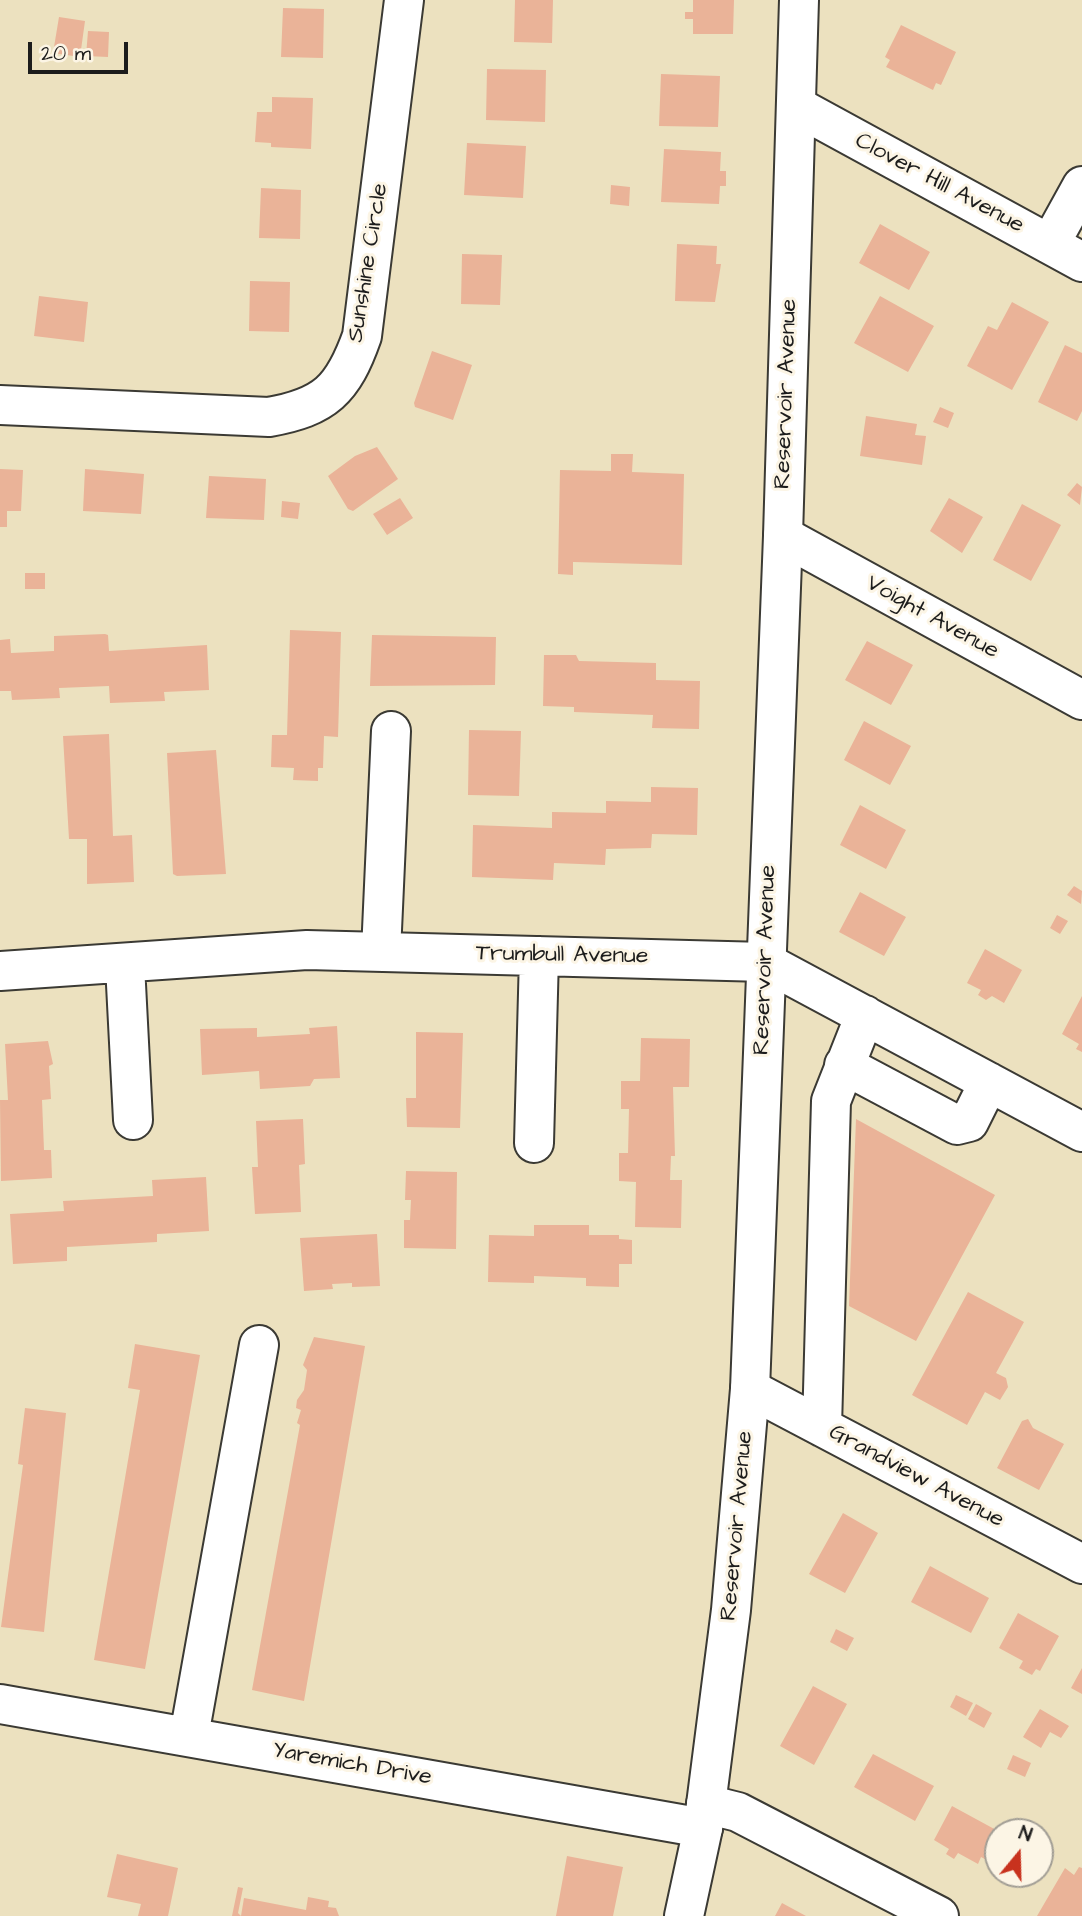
<!DOCTYPE html>
<html>
<head>
<meta charset="utf-8">
<style>
  body { margin:0 }
  #map { position:relative; width:1082px; height:1916px; overflow:hidden; background:#ece1bf; font-family:"Architects Daughter",sans-serif }
  canvas { display:block }
  .north { position:absolute; left:984px; top:1818px; width:70px; height:70px; box-sizing:border-box; background:#fcf5e5; border:2px solid #a29e95; border-radius:50%; rotate:19deg; font-size:19px; font-weight:700; line-height:28px; text-align:center; color:#1c1c1c }
  .north::after { content:''; display:block; margin:auto; width:24px; height:32px; background:#c8321e; clip-path:polygon(50% 0,100% 100%,50% 72%,0 100%) }
  .scale { position:absolute; left:28px; top:42px; width:100px; height:32px; box-sizing:border-box; border:4px solid #1c1c1c; border-top:0; padding-left:9px; font-size:21px; line-height:24px; white-space:nowrap; color:#1c1c1c; -webkit-text-stroke:5px #fcf5e5; paint-order:stroke }
</style>
</head>
<body>
<div id="map">
<canvas width="1082" height="1916"></canvas>
<div class="north">N</div>
<div class="scale">20 m</div>
</div>
<script>
const g = document.querySelector('canvas').getContext('2d');
g.lineJoin = 'round';
function paint(path, color) {
  g.fillStyle = color;
  g.fill(path, 'evenodd');
}
function trace(path, color, width, dash) {
  g.strokeStyle = color;
  g.lineWidth = width;
  g.lineCap = dash ? 'butt' : 'round';
  g.setLineDash(dash || []);
  g.stroke(path);
}
function write(font, color, halo, rows, align = 'center') {
  g.font = font + ' "Architects Daughter",sans-serif';
  g.lineWidth = 6;
  g.setLineDash([]);
  g.textBaseline = 'middle';
  g.strokeStyle = halo;
  g.fillStyle = color;
  for (const [text, x, y, turn = 0] of rows) {
    g.save();
    g.translate(x, y);
    g.rotate((+turn || 0) * Math.PI / 180);
    g.textAlign = isNaN(turn) ? turn : align;
    if (halo) g.strokeText(text, 0, 0);
    g.fillText(text, 0, 0);
    g.restore();
  }
}
const building = new Path2D(`
  M 515,0 L 553,0 L 552,43 L 514,42 Z
  M 693,0 L 734,0 L 733,34 L 693,34 L 693,19 L 685,19 L 685,12 L 693,12 Z
  M 283,8 L 324,9 L 323,58 L 281,57 Z
  M 59,17 L 85,21 L 80,57 L 53,53 Z
  M 901,25 L 956,52 L 941,85 L 936,83 L 933,90 L 886,67 L 890,60 L 885,57 Z
  M 88,31 L 109,32 L 108,57 L 86,56 Z
  M 487,69 L 546,70 L 545,122 L 486,120 Z
  M 661,74 L 720,76 L 718,127 L 659,126 Z
  M 272,97 L 313,98 L 311,149 L 271,147 L 271,143 L 255,142 L 257,112 L 272,112 Z
  M 467,143 L 526,146 L 523,198 L 464,195 Z
  M 664,149 L 721,152 L 720,171 L 726,171 L 726,186 L 720,186 L 719,204 L 661,202 Z
  M 611,185 L 630,187 L 629,206 L 610,204 Z
  M 261,188 L 301,190 L 300,239 L 259,238 Z
  M 880,224 L 930,252 L 909,290 L 859,263 Z
  M 677,244 L 717,246 L 716,264 L 721,264 L 715,302 L 675,301 Z
  M 462,254 L 502,255 L 500,305 L 461,304 Z
  M 250,281 L 290,282 L 289,332 L 249,331 Z
  M 39,296 L 88,302 L 84,342 L 34,336 Z
  M 880,296 L 934,326 L 908,372 L 854,343 Z
  M 1012,302 L 1049,322 L 1012,390 L 967,366 L 988,326 L 997,330 Z
  M 1065,345 L 1082,353 L 1082,411 L 1077,421 L 1038,402 Z
  M 432,351 L 472,365 L 453,420 L 415,407 L 414,403 Z
  M 940,407 L 954,413 L 948,428 L 933,422 Z
  M 866,416 L 917,424 L 915,435 L 926,436 L 922,465 L 860,456 Z
  M 377,447 L 398,479 L 353,511 L 348,509 L 328,476 L 355,456 Z
  M 611,454 L 633,454 L 632,472 L 684,474 L 682,565 L 573,562 L 573,575 L 558,574 L 560,470 L 611,471 Z
  M 0,469 L 23,470 L 21,511 L 7,511 L 7,527 L 0,527 Z
  M 85,469 L 144,474 L 141,514 L 83,511 Z
  M 209,476 L 266,479 L 264,520 L 206,518 Z
  M 1077,483 L 1082,487 L 1080,505 L 1067,495 Z
  M 400,498 L 413,518 L 387,535 L 373,514 Z
  M 949,498 L 983,517 L 962,553 L 930,531 Z
  M 282,501 L 300,503 L 298,519 L 281,517 Z
  M 1022,504 L 1061,525 L 1031,581 L 993,560 Z
  M 25,573 L 45,573 L 45,589 L 25,589 Z
  M 290,630 L 341,632 L 338,737 L 324,736 L 323,768 L 318,768 L 318,781 L 293,780 L 294,768 L 271,767 L 272,735 L 287,735 Z
  M 105,634 L 108,635 L 109,651 L 207,645 L 209,690 L 164,692 L 165,701 L 110,703 L 109,686 L 59,688 L 60,698 L 12,700 L 11,691 L 0,691 L 0,640 L 10,639 L 11,653 L 54,651 L 54,636 Z
  M 372,635 L 496,637 L 495,685 L 370,686 Z
  M 867,641 L 913,665 L 891,705 L 845,680 Z
  M 544,655 L 576,655 L 579,661 L 656,663 L 656,680 L 700,681 L 699,729 L 652,728 L 653,715 L 574,712 L 574,707 L 543,706 Z
  M 864,721 L 911,746 L 890,785 L 844,760 Z
  M 469,730 L 521,731 L 519,796 L 468,795 Z
  M 109,734 L 113,836 L 132,835 L 134,882 L 87,884 L 87,839 L 69,839 L 63,736 Z
  M 216,750 L 226,874 L 177,876 L 173,874 L 167,753 Z
  M 651,787 L 698,788 L 697,835 L 652,834 L 651,848 L 606,849 L 605,865 L 554,863 L 553,880 L 472,877 L 473,825 L 552,828 L 552,812 L 606,813 L 606,801 L 651,802 Z
  M 860,805 L 906,830 L 886,869 L 840,845 Z
  M 1074,886 L 1082,891 L 1081,904 L 1067,895 Z
  M 860,892 L 906,917 L 884,956 L 839,932 Z
  M 1057,915 L 1068,921 L 1060,934 L 1050,928 Z
  M 985,949 L 1022,970 L 1004,1003 L 992,996 L 986,1000 L 978,995 L 981,990 L 967,983 Z
  M 1082,996 L 1082,1052 L 1076,1049 L 1079,1044 L 1062,1034 Z
  M 337,1026 L 340,1078 L 314,1079 L 310,1086 L 260,1089 L 259,1071 L 202,1075 L 200,1029 L 257,1028 L 257,1037 L 310,1034 L 309,1028 Z
  M 416,1032 L 463,1033 L 460,1128 L 407,1127 L 406,1098 L 416,1098 Z
  M 641,1038 L 690,1039 L 689,1087 L 673,1087 L 675,1156 L 671,1156 L 670,1180 L 682,1180 L 681,1228 L 635,1227 L 636,1182 L 619,1181 L 619,1153 L 628,1153 L 629,1109 L 621,1109 L 621,1081 L 640,1081 Z
  M 48,1041 L 53,1064 L 49,1066 L 51,1099 L 42,1100 L 44,1150 L 51,1150 L 52,1178 L 1,1181 L 0,1100 L 8,1100 L 5,1044 Z
  M 303,1119 L 305,1164 L 299,1165 L 301,1212 L 255,1214 L 252,1167 L 258,1167 L 256,1121 Z
  M 856,1119 L 995,1195 L 916,1341 L 849,1306 Z
  M 406,1171 L 457,1172 L 456,1249 L 404,1248 L 404,1220 L 410,1220 L 411,1200 L 405,1200 Z
  M 206,1177 L 209,1231 L 157,1234 L 157,1242 L 67,1247 L 67,1261 L 13,1264 L 10,1214 L 64,1211 L 63,1201 L 153,1196 L 152,1180 Z
  M 534,1225 L 589,1225 L 589,1235 L 619,1235 L 619,1239 L 632,1240 L 632,1264 L 619,1264 L 619,1287 L 586,1286 L 586,1278 L 534,1276 L 534,1283 L 488,1282 L 489,1235 L 534,1236 Z
  M 377,1234 L 380,1286 L 352,1287 L 352,1283 L 332,1284 L 333,1289 L 304,1291 L 300,1238 Z
  M 968,1292 L 1024,1322 L 996,1373 L 1006,1378 L 1008,1387 L 1000,1400 L 985,1392 L 967,1425 L 912,1395 Z
  M 314,1337 L 365,1346 L 304,1701 L 252,1690 L 300,1425 L 297,1423 L 301,1410 L 296,1408 L 297,1400 L 304,1390 L 307,1370 L 303,1365 Z
  M 135,1344 L 200,1355 L 145,1669 L 94,1660 L 140,1390 L 128,1388 Z
  M 25,1408 L 66,1413 L 44,1632 L 1,1627 L 23,1465 L 18,1464 Z
  M 1028,1419 L 1033,1428 L 1064,1444 L 1039,1490 L 997,1468 L 1022,1421 Z
  M 843,1513 L 878,1533 L 845,1593 L 809,1574 Z
  M 930,1566 L 989,1598 L 971,1633 L 911,1602 Z
  M 1018,1613 L 1059,1636 L 1040,1671 L 1036,1669 L 1032,1675 L 1019,1668 L 1023,1661 L 999,1648 Z
  M 836,1629 L 854,1638 L 847,1651 L 830,1642 Z
  M 1082,1668 L 1082,1694 L 1071,1688 Z
  M 813,1686 L 847,1704 L 814,1765 L 780,1746 Z
  M 956,1695 L 973,1703 L 966,1716 L 950,1707 Z
  M 976,1704 L 992,1713 L 984,1728 L 968,1719 Z
  M 1040,1709 L 1069,1726 L 1061,1738 L 1050,1732 L 1041,1748 L 1023,1737 Z
  M 873,1754 L 934,1786 L 915,1821 L 854,1787 Z
  M 1013,1755 L 1031,1763 L 1025,1777 L 1007,1769 Z
  M 952,1806 L 998,1831 L 998,1856 L 994,1864 L 981,1857 L 978,1864 L 958,1853 L 954,1859 L 946,1854 L 949,1849 L 934,1840 Z
  M 117,1854 L 178,1868 L 168,1916 L 138,1916 L 141,1904 L 107,1897 Z
  M 567,1856 L 623,1867 L 613,1916 L 556,1916 Z
  M 1079,1867 L 1082,1868 L 1082,1916 L 1037,1916 L 1065,1868 L 1074,1875 Z
  M 238,1887 L 243,1888 L 238,1913 L 241,1916 L 232,1916 Z
  M 308,1897 L 329,1901 L 328,1907 L 336,1908 L 339,1916 L 241,1916 L 244,1898 L 306,1910 Z
  M 782,1903 L 806,1916 L 775,1916 Z`);
const minor = new Path2D(`
  M 796,106 L 1082,262
  M 1050,244 L 1082,186
  M 0,405 L 269,417 C 325,407 343,390 362,336 L 404,0
  M 783,536 L 1082,700
  M 381,952 L 391,731
  M 125,965 L 133,1120
  M 0,971 L 307,950 L 765,962 L 1082,1132
  M 844,1065 L 957,1125 L 969,1122 L 989,1082
  M 534,1143 L 539,956
  M 750,1389 L 1082,1564
  M 822,1427 L 831,1101 L 865,1015
  M 0,1704 L 703,1828
  M 189,1736 L 259,1345
  M 706,1804 L 738,1812 L 939,1916`);
const major = new Path2D(`
  M 684,1916 L 703,1828 L 731,1610 L 750,1389 L 783,536 L 799,0`);
const streetNames = [
  ["Clover Hill Avenue",939,184,28],
  ["Sunshine Circle",369,263,-81],
  ["Reservoir Avenue",787,394,-88],
  ["Voight Avenue",932,618,29],
  ["Trumbull Avenue",562,956,1],
  ["Reservoir Avenue",766,960,-88],
  ["Grandview Avenue",916,1477,28],
  ["Reservoir Avenue",738,1526,-85],
  ["Yaremich Drive",352,1765,10]
];
paint(building, '#eab398');
trace(minor, '#3b3a34', 42);
trace(major, '#3b3a34', 42);
trace(minor, '#fff', 38);
trace(major, '#fff', 38);
write('23px', '#1c1c1c', '#fcf5e5', streetNames);
</script>
</body>
</html>
